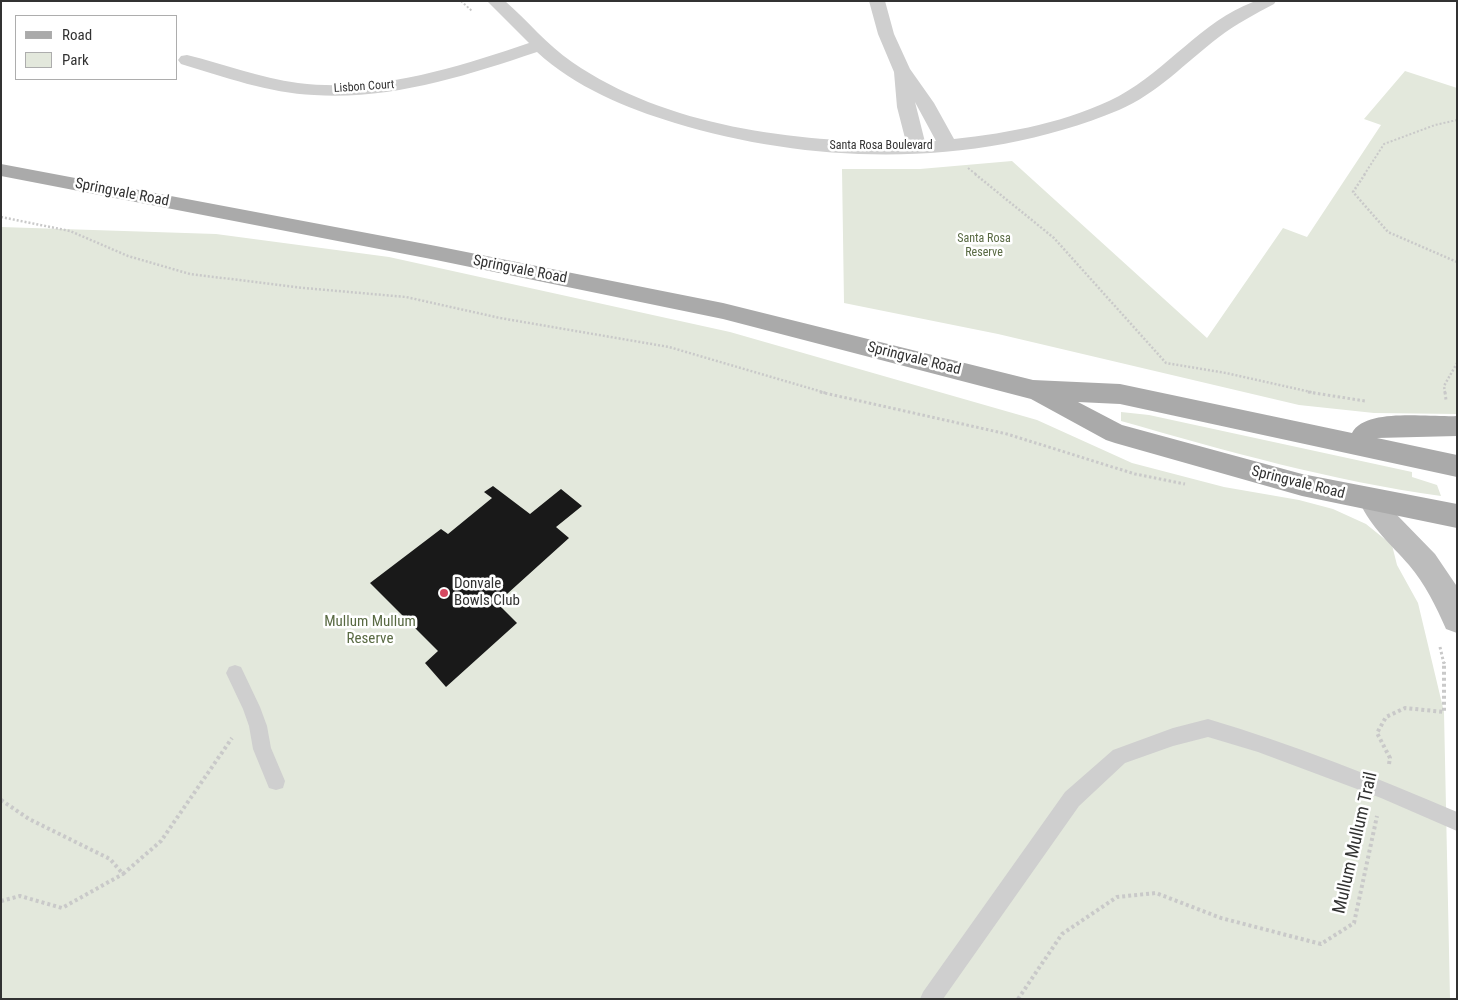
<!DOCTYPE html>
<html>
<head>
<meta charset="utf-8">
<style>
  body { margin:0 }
  #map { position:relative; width:1458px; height:1000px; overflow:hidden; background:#fff; font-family:"Roboto Condensed",sans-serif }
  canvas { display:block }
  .frame { position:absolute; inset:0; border:2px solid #323232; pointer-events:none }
  .legend { position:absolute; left:15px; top:15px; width:162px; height:65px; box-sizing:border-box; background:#fff; border:1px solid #adadad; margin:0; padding:6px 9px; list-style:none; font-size:15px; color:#323232 }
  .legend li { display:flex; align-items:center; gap:10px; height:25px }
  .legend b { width:25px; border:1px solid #adadad }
</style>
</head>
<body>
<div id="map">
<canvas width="1458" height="1000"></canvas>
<div class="frame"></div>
<ul class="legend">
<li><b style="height:6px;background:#aaa"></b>Road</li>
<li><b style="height:14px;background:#e3e8dc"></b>Park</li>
</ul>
</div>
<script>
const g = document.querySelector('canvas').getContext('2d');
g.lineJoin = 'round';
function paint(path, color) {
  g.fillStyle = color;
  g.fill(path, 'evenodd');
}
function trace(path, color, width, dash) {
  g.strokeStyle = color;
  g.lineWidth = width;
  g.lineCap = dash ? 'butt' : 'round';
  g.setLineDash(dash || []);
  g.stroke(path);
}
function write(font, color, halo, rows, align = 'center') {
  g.font = font + ' "Roboto Condensed",sans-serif';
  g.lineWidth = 5;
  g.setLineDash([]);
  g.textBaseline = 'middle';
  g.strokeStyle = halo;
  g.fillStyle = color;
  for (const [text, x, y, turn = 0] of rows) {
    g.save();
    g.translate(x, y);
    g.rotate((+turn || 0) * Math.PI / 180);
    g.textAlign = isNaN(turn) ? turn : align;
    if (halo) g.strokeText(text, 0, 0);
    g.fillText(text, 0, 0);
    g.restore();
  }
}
const green = new Path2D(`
  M 1405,71 L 1457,88 L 1457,414 L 1374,413 L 1299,405 L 998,334 L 844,303 L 842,169 L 920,169 L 1012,161 L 1207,338 L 1283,228 L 1307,237 L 1381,125 L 1364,119 Z
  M 1,227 L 216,234 L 389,257 L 730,332 L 1037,420 L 1132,463 L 1224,487 L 1299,500 L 1333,509 L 1366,524 L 1392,545 L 1397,565 L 1418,603 L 1444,712 L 1450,999 L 1,999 Z
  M 1121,412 L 1149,415 L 1412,472 L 1412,477 L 1437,485 L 1441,496 C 1332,481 1226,451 1121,421 Z`);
const building = new Path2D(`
  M 493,486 L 530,514 L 561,489 L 582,506 L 556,527 L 569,538 L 497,603 L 517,623 L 446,687 L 425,663 L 438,651 L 370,583 L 441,529 L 448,534 L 492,498 L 484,492 Z`);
const pathFar3 = new Path2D(`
  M 461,1 L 472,11
  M 968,168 L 977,175
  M 1364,175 L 1384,144 L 1435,125 L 1457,120`);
const pathFar2 = new Path2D(`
  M 975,174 L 1054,238 L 1166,363 L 1226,373 L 1315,393
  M 1365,174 L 1353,192 L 1388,232 L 1457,262
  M 1,217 L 70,231 L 128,256 L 190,274 L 304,288 L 406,297 L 500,318 L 669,347 L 826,393
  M 1445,393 L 1444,386 L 1457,363`);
const pathFar1 = new Path2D(`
  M 820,392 L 1007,434 L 1135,474 L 1185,484
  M 1308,392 L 1365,401
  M 1445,392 L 1446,400
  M 1440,647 L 1444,664`);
const path = new Path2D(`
  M 1389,764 L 1390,758 L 1377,733 L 1386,717 L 1405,708 L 1444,712 L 1444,662
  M 1,800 L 29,819 L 110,859 L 123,874 L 161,841 L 232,738
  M 1,901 L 20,896 L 62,908 L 123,874
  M 1018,999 L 1062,934 L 1117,897 L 1156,893 L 1221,918 L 1321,944 L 1354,923 L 1377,816`);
const service = new Path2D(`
  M 235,665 L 241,667 L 260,707 L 267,726 L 271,748 L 285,781 L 283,788 L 276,790 L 269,788 L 253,749 L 249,726 L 243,709 L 226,673 L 229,667 Z
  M 1208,719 C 1293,744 1375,777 1457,812 L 1457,831 L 1381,798 L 1258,752 L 1208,737 L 1173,746 L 1125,763 L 1079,806 L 943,999 L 920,999 L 923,992 L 1065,792 L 1113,750 L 1173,728 Z`);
const minor = new Path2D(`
  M 487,1 L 505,1 C 528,21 547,45 572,62 C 666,127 795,142 906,142 L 897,107 L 894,72 L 878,34 L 869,1 L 885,1 L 894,34 L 910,69 L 934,103 L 954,139 C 1010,133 1069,122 1119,96 C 1167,70 1202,21 1253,2 C 1260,0 1269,1 1276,1 L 1274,4 C 1255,14 1236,24 1219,37 C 1186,62 1157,94 1119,110 C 980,168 817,166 675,123 C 626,108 575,87 537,52 C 465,76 391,100 314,95 C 269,93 224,77 181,64 L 178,60 L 181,56 L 187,55 C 224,64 260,78 298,83 C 377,93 455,68 529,43 ZM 915,102 L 916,104 L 936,141 L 925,142 Z`);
const secondary = new Path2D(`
  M 1373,489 L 1383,493 L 1397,515 L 1435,554 L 1456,585 L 1457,633 L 1446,629 C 1436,606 1425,584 1409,565 C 1390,543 1372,529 1359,501 L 1363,493 Z`);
const primary = new Path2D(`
  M 1,164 L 436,246 L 723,303 L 1033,380 L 1120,384 L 1352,433 C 1366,407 1431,418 1457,416 L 1457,436 L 1377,438 L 1457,455 L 1457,477 L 1120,404 L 1078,402 L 1122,425 L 1302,474 L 1457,504 L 1457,528 L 1302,496 L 1115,443 L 1106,440 L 1031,399 L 723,319 L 436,260 L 1,176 Z`);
const markers = [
  [444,593,5,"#d44860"]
];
const farStreetnames = [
  ["Lisbon Court",364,87,-4],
  ["Santa Rosa Boulevard",881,146]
];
const farParknames = [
  ["Santa Rosa",984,239],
  ["Reserve",984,253]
];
const streetNames = [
  ["Springvale Road",122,193,11],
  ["Springvale Road",520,270,11],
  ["Springvale Road",914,359,14],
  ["Springvale Road",1298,483,14]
];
const poiNames = [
  ["Donvale",454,584],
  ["Bowls Club",454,601]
];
const parkNames = [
  ["Mullum Mullum",370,622],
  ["Reserve",370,639]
];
const nearStreetnames = [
  ["Mullum Mullum Trail",1356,843,-77]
];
paint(green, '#e3e8dc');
paint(building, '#191919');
trace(pathFar3, '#c9c9c9', 2, [2, 2]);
trace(pathFar2, '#c9c9c9', 2.5, [2, 2]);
trace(pathFar1, '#c9c9c9', 3, [2.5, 2.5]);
trace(path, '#c9c9c9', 4, [3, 3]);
paint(service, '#cfcfcf');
paint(minor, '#cfcfcf');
paint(secondary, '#bcbcbc');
paint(primary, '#aaa');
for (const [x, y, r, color] of markers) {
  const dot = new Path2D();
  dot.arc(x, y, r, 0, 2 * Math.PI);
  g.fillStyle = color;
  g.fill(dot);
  trace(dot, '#fff', 2);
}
write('12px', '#323232', '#fff', farStreetnames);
write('12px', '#596a43', '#fff', farParknames);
write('15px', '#323232', '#fff', streetNames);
write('15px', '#323232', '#fff', poiNames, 'left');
write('15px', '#596a43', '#fff', parkNames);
write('18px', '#323232', '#fff', nearStreetnames);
</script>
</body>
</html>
